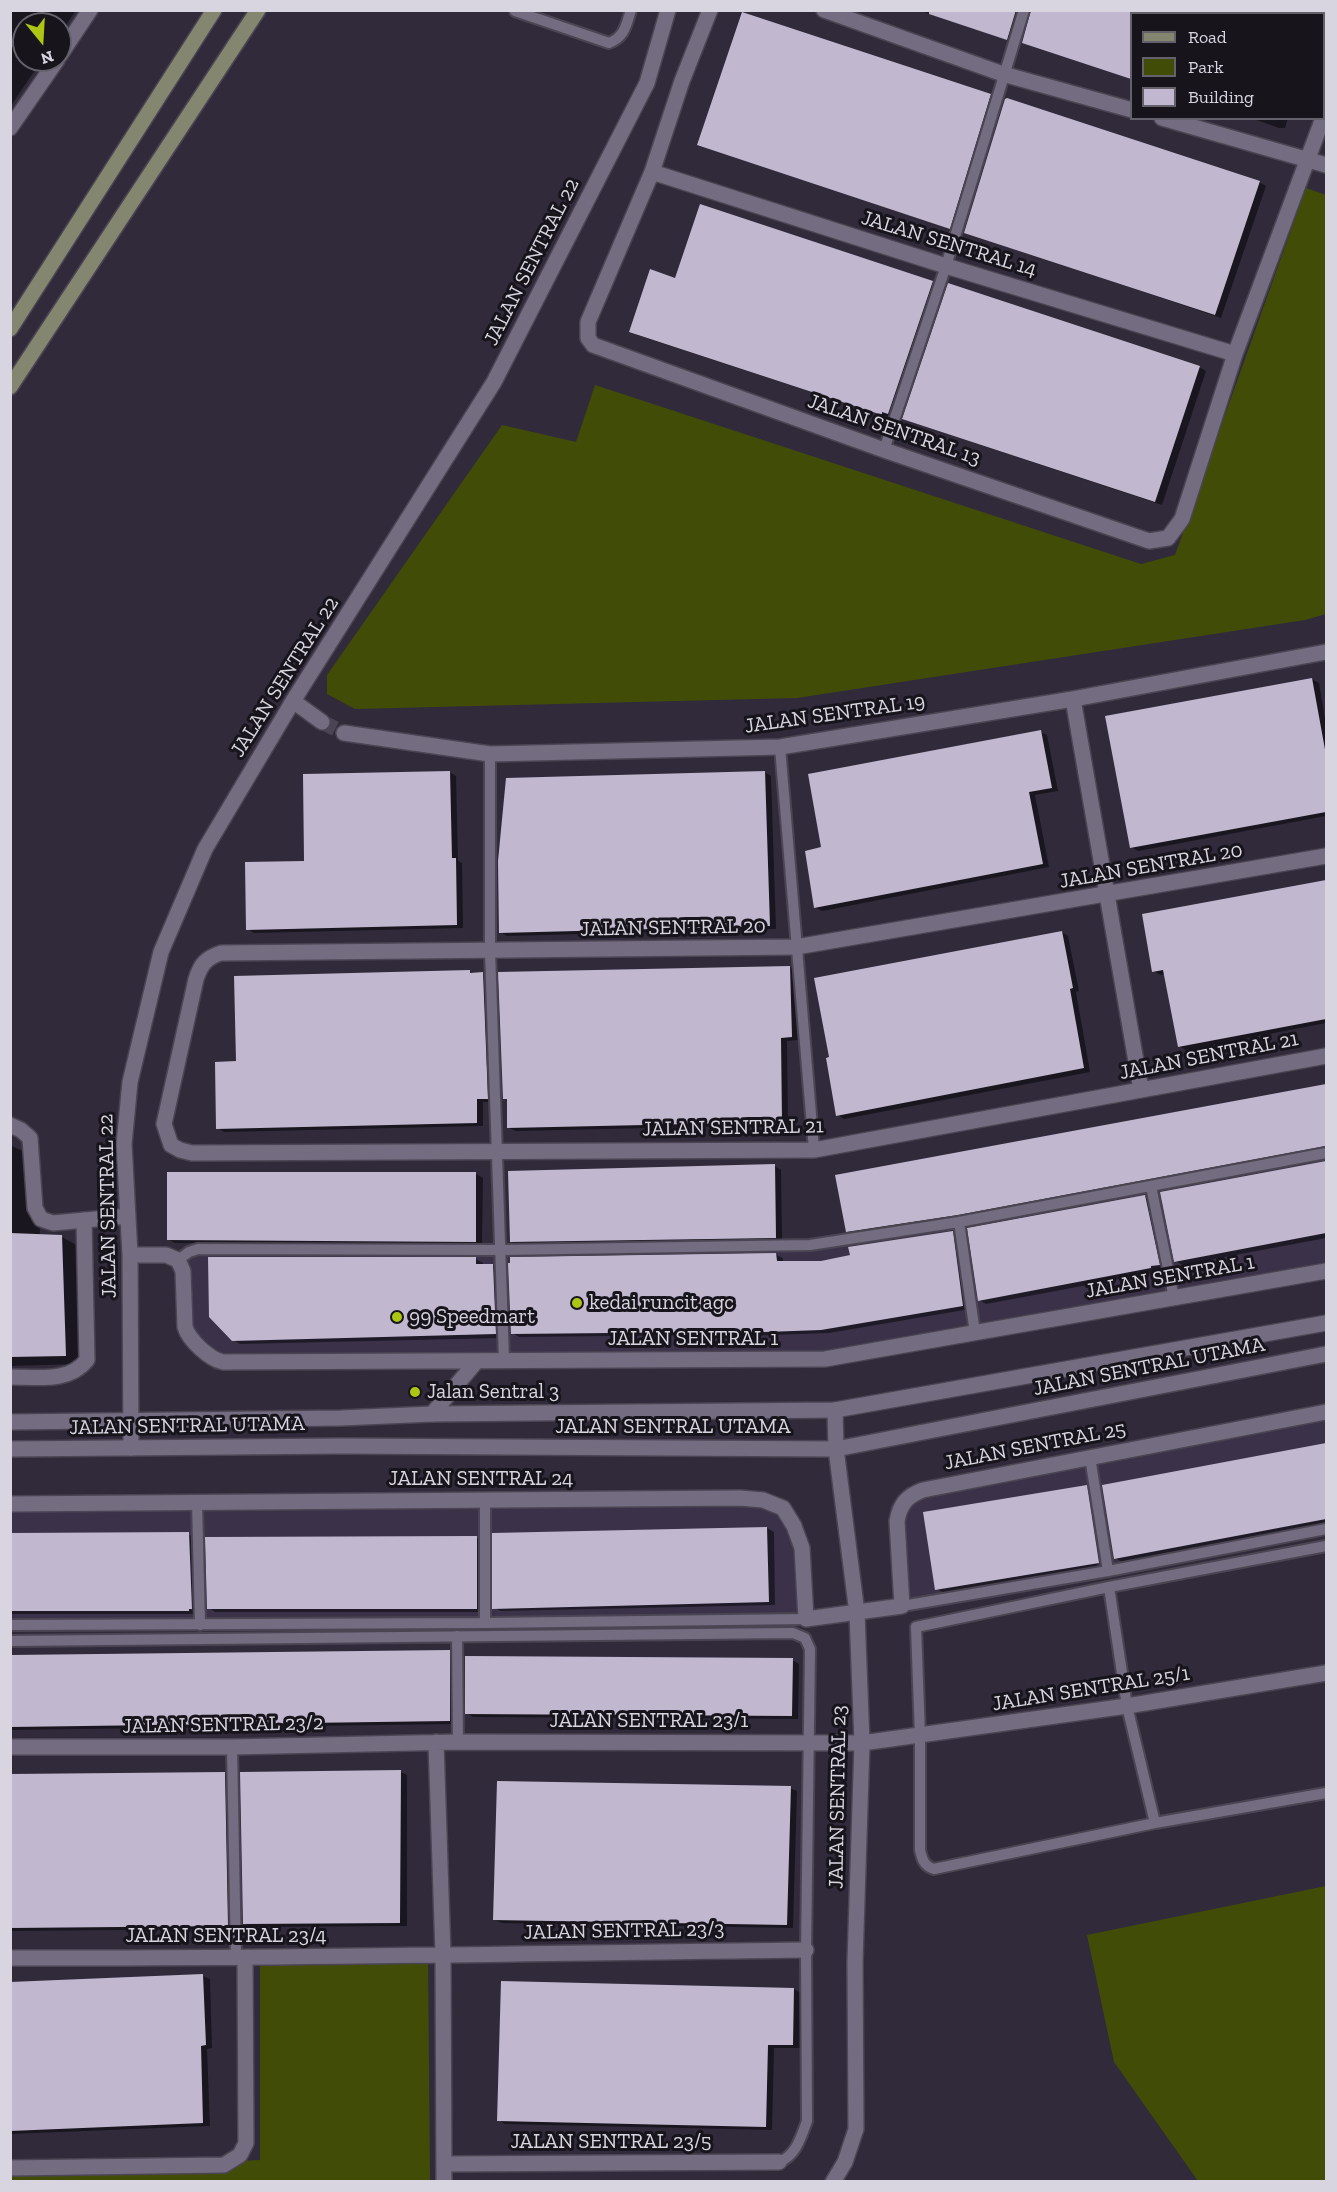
<!DOCTYPE html>
<html>
<head>
<meta charset="utf-8">
<style>
  body { margin:0 }
  #map { position:relative; width:1337px; height:2192px; overflow:hidden; background:#312a3b; font-family:"Zilla Slab",serif }
  canvas { display:block }
  .frame { position:absolute; inset:0; border:12px solid #d9d5e0; pointer-events:none }
  .legend { position:absolute; left:1130px; top:12px; width:195px; height:108px; box-sizing:border-box; background:#17141c; border:2px solid #65616a; margin:0; padding:8px 10px; list-style:none; font-size:18px; color:#d9d5e0 }
  .legend li { display:flex; align-items:center; gap:12px; height:30px }
  .legend b { width:30px; border:2px solid #65616a }
  .north { position:absolute; left:12px; top:12px; width:60px; height:60px; box-sizing:border-box; background:#17141c; border:2px solid #65616a; border-radius:50%; rotate:162deg; font-size:16px; font-weight:700; line-height:24px; text-align:center; color:#d9d5e0 }
  .north::after { content:''; display:block; margin:auto; width:21px; height:27px; background:#acc613; clip-path:polygon(50% 0,100% 100%,50% 72%,0 100%) }
</style>
</head>
<body>
<div id="map">
<canvas width="1337" height="2192"></canvas>
<div class="frame"></div>
<ul class="legend">
<li><b style="height:8px;background:#848670"></b>Road</li>
<li><b style="height:16px;background:#414d07"></b>Park</li>
<li><b style="height:16px;background:#c1b8cf"></b>Building</li>
</ul>
<div class="north">N</div>
</div>
<script>
const g = document.querySelector('canvas').getContext('2d');
g.lineJoin = 'round';
function paint(path, color) {
  g.fillStyle = color;
  g.fill(path, 'evenodd');
}
function trace(path, color, width, dash) {
  g.strokeStyle = color;
  g.lineWidth = width;
  g.lineCap = dash ? 'butt' : 'round';
  g.setLineDash(dash || []);
  g.stroke(path);
}
function write(font, color, halo, rows, align = 'center') {
  g.font = font + ' "Zilla Slab",serif';
  g.lineWidth = 6;
  g.setLineDash([]);
  g.textBaseline = 'middle';
  g.strokeStyle = halo;
  g.fillStyle = color;
  for (const [text, x, y, turn = 0] of rows) {
    g.save();
    g.translate(x, y);
    g.rotate((+turn || 0) * Math.PI / 180);
    g.textAlign = isNaN(turn) ? turn : align;
    if (halo) g.strokeText(text, 0, 0);
    g.fillText(text, 0, 0);
    g.restore();
  }
}
const built = new Path2D(`
  M 1326,1148 L 1326,1279 L 826,1367 L 214,1370 L 180,1339 L 178,1331 L 175,1267 L 179,1252 L 187,1247 L 200,1244 L 519,1245 L 811,1241 L 986,1212 Z
  M 1326,1404 L 1326,1534 L 909,1610 L 893,1598 L 890,1507 L 898,1495 L 907,1487 L 928,1481 L 1128,1441 Z
  M 740,1489 L 764,1492 L 788,1500 L 801,1523 L 810,1549 L 814,1623 L 11,1630 L 10,1495 Z`);
const green = new Path2D(`
  M 1306,188 L 1326,195 L 1326,614 L 1305,620 L 797,698 L 355,709 L 327,694 L 327,675 L 502,425 L 576,442 L 595,385 L 1141,564 L 1175,555 Z
  M 1326,1886 L 1326,2181 L 1198,2181 L 1114,2062 L 1087,1935 Z
  M 428,1955 L 430,2181 L 11,2182 L 10,2171 L 260,2160 L 260,1960 Z`);
const shadow = new Path2D(`
  M 10,10 L 76,10 L 60,34 L 60,24 L 24,24 L 24,60 L 42,60 L 10,107 Z
  M 918,10 L 1024,10 L 1014,42 Z
  M 1033,10 L 1150,10 L 1149,14 L 1132,14 L 1132,79 L 1024,42 Z
  M 1167,10 L 1324,10 L 1323,14 L 1167,14 Z
  M 990,95 L 997,99 L 956,231 L 699,145 Z
  M 1251,118 L 1288,118 L 1285,128 L 1279,128 Z
  M 1259,182 L 1266,186 L 1221,318 L 966,232 Z
  M 676,280 L 932,282 L 939,286 L 895,417 L 889,415 L 888,417 L 637,335 Z
  M 1199,367 L 1206,371 L 1162,505 L 911,422 Z
  M 1312,679 L 1319,683 L 1326,725 L 1326,816 L 1138,851 L 1131,847 Z
  M 1041,732 L 1047,735 L 1058,791 L 1035,795 L 1049,867 L 822,911 L 815,907 L 823,848 Z
  M 449,772 L 456,776 L 458,861 L 462,863 L 463,928 L 254,933 L 248,929 Z
  M 764,772 L 771,776 L 776,929 L 507,936 L 500,932 Z
  M 1326,882 L 1326,1023 L 1186,1050 L 1179,1046 L 1165,974 L 1160,975 L 1154,971 L 1143,916 Z
  M 1062,932 L 1068,936 L 1079,991 L 1076,992 L 1090,1072 L 844,1119 L 838,1115 Z
  M 790,967 L 796,971 L 798,1040 L 787,1041 L 788,1125 L 516,1131 L 509,1128 L 508,1100 L 504,1098 Z
  M 470,972 L 474,974 L 483,974 L 490,978 L 494,1102 L 483,1102 L 483,1126 L 224,1132 L 218,1128 L 237,1063 Z
  M 1326,1085 L 1326,1150 L 965,1218 L 854,1235 L 847,1231 L 837,1177 Z
  M 10,1145 L 37,1158 L 40,1236 L 62,1237 L 78,1246 L 82,1364 L 10,1366 Z
  M 1326,1162 L 1326,1238 L 1182,1265 L 1176,1261 L 1162,1193 Z
  M 774,1166 L 781,1170 L 782,1241 L 518,1245 L 511,1242 Z
  M 168,1174 L 476,1174 L 483,1178 L 482,1245 L 175,1243 L 168,1239 Z
  M 1145,1196 L 1152,1200 L 1166,1268 L 1157,1270 L 1157,1272 L 986,1304 L 979,1300 Z
  M 952,1232 L 959,1236 L 970,1309 L 829,1333 L 719,1337 L 716,1335 L 519,1337 L 512,1333 L 776,1255 L 783,1258 L 783,1262 L 821,1262 Z
  M 476,1259 L 483,1263 L 483,1266 L 493,1265 L 500,1270 L 502,1338 L 240,1344 L 233,1340 Z
  M 1326,1445 L 1326,1523 L 1122,1562 L 1115,1558 L 1104,1486 Z
  M 1087,1487 L 1094,1491 L 1106,1567 L 1101,1567 L 1089,1490 L 1086,1490 L 1098,1568 L 944,1593 L 937,1589 Z
  M 767,1528 L 774,1532 L 775,1605 L 501,1611 L 494,1608 L 494,1534 Z
  M 10,1534 L 188,1534 L 195,1538 L 195,1614 L 10,1614 Z
  M 207,1538 L 477,1538 L 484,1542 L 484,1612 L 215,1612 L 209,1608 Z
  M 449,1651 L 456,1655 L 456,1724 L 10,1730 L 10,1657 Z
  M 792,1660 L 799,1664 L 798,1719 L 473,1717 L 467,1713 Z
  M 401,1772 L 407,1775 L 407,1926 L 251,1927 L 244,1923 Z
  M 225,1774 L 231,1777 L 234,1929 L 10,1931 L 10,1775 Z
  M 790,1788 L 797,1791 L 793,1928 L 502,1923 L 495,1920 Z
  M 203,1976 L 210,1979 L 212,2048 L 207,2049 L 210,2126 L 10,2134 L 10,1983 Z
  M 503,1983 L 794,1989 L 801,1993 L 800,2048 L 774,2048 L 772,2130 L 505,2124 L 498,2120 Z`);
const building = new Path2D(`
  M 929,10 L 1016,10 L 1007,40 L 929,14 Z
  M 1031,10 L 1131,10 L 1131,79 L 1022,43 Z
  M 742,12 L 991,94 L 950,229 L 697,145 Z
  M 1007,98 L 1260,181 L 1215,315 L 964,233 L 1005,99 Z
  M 700,204 L 933,281 L 888,414 L 882,412 L 882,415 L 629,332 L 650,269 L 675,278 Z
  M 948,283 L 1200,366 L 1155,502 L 902,419 Z
  M 1312,678 L 1326,755 L 1326,812 L 1130,848 L 1105,716 Z
  M 1041,730 L 1052,788 L 1029,792 L 1043,864 L 814,908 L 805,851 L 821,847 L 808,774 Z
  M 450,771 L 452,858 L 456,858 L 457,925 L 246,930 L 245,862 L 304,861 L 303,774 Z
  M 765,771 L 770,926 L 499,933 L 498,861 L 506,778 Z
  M 1326,880 L 1326,1019 L 1178,1047 L 1163,970 L 1152,972 L 1142,914 Z
  M 1062,931 L 1073,988 L 1070,989 L 1084,1068 L 836,1116 L 826,1058 L 829,1057 L 814,978 Z
  M 790,966 L 792,1037 L 781,1038 L 782,1122 L 507,1128 L 507,1099 L 503,1099 L 498,972 Z
  M 470,970 L 470,973 L 483,972 L 488,1099 L 477,1099 L 477,1123 L 216,1129 L 215,1062 L 236,1061 L 234,976 Z
  M 1326,1084 L 1326,1146 L 958,1215 L 846,1232 L 835,1175 Z
  M 1326,1161 L 1326,1233 L 1174,1262 L 1160,1192 Z
  M 775,1164 L 776,1238 L 510,1242 L 508,1171 Z
  M 167,1172 L 476,1172 L 476,1242 L 167,1240 Z
  M 1145,1195 L 1160,1265 L 1151,1266 L 1151,1268 L 978,1301 L 967,1228 Z
  M 953,1231 L 963,1306 L 821,1330 L 711,1334 L 711,1332 L 511,1334 L 508,1263 L 510,1263 L 510,1257 L 776,1253 L 777,1261 L 821,1261 L 850,1255 L 848,1247 Z
  M 10,1233 L 62,1235 L 66,1356 L 10,1357 Z
  M 208,1257 L 476,1257 L 476,1264 L 493,1264 L 496,1334 L 232,1341 L 209,1317 Z
  M 1326,1443 L 1326,1519 L 1114,1559 L 1102,1485 Z
  M 1087,1485 L 1099,1563 L 935,1590 L 923,1512 Z
  M 767,1527 L 769,1602 L 492,1609 L 492,1533 Z
  M 189,1532 L 192,1609 L 189,1609 L 189,1611 L 10,1611 L 10,1533 Z
  M 477,1536 L 477,1609 L 207,1609 L 205,1537 Z
  M 450,1650 L 450,1721 L 10,1727 L 10,1655 Z
  M 465,1656 L 793,1658 L 792,1716 L 465,1714 Z
  M 401,1770 L 400,1923 L 243,1924 L 240,1772 Z
  M 225,1772 L 228,1926 L 10,1928 L 10,1774 Z
  M 497,1781 L 791,1786 L 787,1925 L 493,1920 Z
  M 203,1974 L 206,2045 L 201,2046 L 203,2123 L 10,2131 L 10,1982 Z
  M 501,1981 L 794,1988 L 793,2045 L 768,2045 L 766,2127 L 497,2121 Z`);
const minorTunnel = new Path2D(`
  M 322,722 L 344,733`);
const service = new Path2D(`
  M 1150,10 L 1159,14
  M 515,11 L 609,43 C 625,37 626,25 631,10
  M 1324,64 L 1326,65
  M 884,450 L 946,266 L 1024,10
  M 780,747 L 814,1150
  M 490,754 L 490,951 L 504,1360
  M 1151,1186 L 1174,1298
  M 959,1222 L 975,1333
  M 178,1260 L 189,1252 L 198,1249 L 502,1250 L 810,1245 L 959,1222 L 1326,1153
  M 1090,1457 L 1108,1571
  M 197,1502 L 200,1625
  M 1326,1546 L 1109,1587 L 916,1627 L 920,1736 L 920,1850 C 922,1859 924,1866 934,1869 L 1155,1823 L 1326,1793
  M 1109,1587 L 1127,1706 L 1155,1823
  M 902,1606 L 1108,1571 L 1326,1529
  M 485,1623 L 485,1500
  M 10,1625 L 485,1623 L 806,1619
  M 457,1636 L 458,1742
  M 10,1641 L 793,1633 L 805,1638 L 810,1649 L 806,1950 L 807,2121 C 801,2137 796,2156 779,2162
  M 232,1747 L 236,1958`);
const minor = new Path2D(`
  M 710,10 L 682,81 L 652,172 L 588,322 L 588,338 L 593,345 L 884,450 L 1149,541 L 1168,538 L 1182,519 L 1235,354 L 1323,118
  M 824,10 L 1003,74 L 1132,110
  M 60,55 L 90,10
  M 1162,118 L 1326,165
  M 10,128 L 57,60
  M 652,172 L 946,266 L 1235,354
  M 1073,699 L 1141,1090
  M 293,701 L 322,722
  M 344,733 L 490,754 L 780,747 L 1073,699 L 1326,652
  M 1326,856 L 796,947 L 221,953 C 206,958 201,964 196,979 L 164,1124 L 171,1145 L 180,1150 L 192,1153 L 814,1150 L 1326,1056
  M 10,1125 L 21,1130 L 30,1138 L 35,1208 L 41,1219 L 53,1223 L 128,1216
  M 130,1255 L 166,1255 L 178,1260 L 183,1271 L 185,1327 C 189,1340 209,1359 223,1362 L 825,1359 L 1326,1271
  M 10,1377 C 37,1377 69,1383 87,1360 L 84,1220
  M 432,1414 L 476,1362
  M 131,1448 L 130,1255 L 124,1144 L 130,1082 L 161,952 L 205,849 L 293,701 L 494,382 L 647,83 L 668,10
  M 10,1504 L 740,1498 L 763,1500 L 783,1508 L 794,1526 L 802,1548 L 806,1619 L 902,1606 L 897,1521 C 900,1504 907,1496 923,1490 L 1326,1412
  M 436,1742 L 443,1954 L 444,2182
  M 10,1747 L 232,1747 L 458,1742 L 862,1743 L 1127,1706 L 1326,1673
  M 10,1958 C 276,1959 541,1953 806,1950
  M 444,2164 L 779,2162
  M 10,2168 L 224,2165 L 240,2155 L 246,2143 L 245,1958
  M 833,2182 L 845,2162 L 856,2129 L 855,1962 L 862,1743 L 857,1613 L 836,1449 L 835,1410`);
const tertiary = new Path2D(`
  M 10,1422 L 341,1418 L 432,1414 L 835,1410 L 1326,1323
  M 10,1449 L 341,1446 L 836,1449 L 1326,1354`);
const secondary = new Path2D(`
  M 10,329 L 214,10
  M 10,387 L 258,10`);
const markers = [
  [577,1303,6,"#acc613"],
  [397,1317,6,"#acc613"],
  [415,1392,6,"#acc613"]
];
const streetNames = [
  ["JALAN SENTRAL 14",949,244,17],
  ["JALAN SENTRAL 22",532,262,-63],
  ["JALAN SENTRAL 13",894,430,19],
  ["JALAN SENTRAL 22",285,677,-58],
  ["JALAN SENTRAL 19",835,714,-8],
  ["JALAN SENTRAL 20",1151,866,-10],
  ["JALAN SENTRAL 20",673,928,-1],
  ["JALAN SENTRAL 21",1209,1056,-11],
  ["JALAN SENTRAL 21",733,1128,-1],
  ["JALAN SENTRAL 22",108,1206,-91],
  ["JALAN SENTRAL 1",1170,1277,-10],
  ["JALAN SENTRAL 1",693,1339],
  ["JALAN SENTRAL UTAMA",1149,1367,-11],
  ["JALAN SENTRAL UTAMA",187,1426,-1],
  ["JALAN SENTRAL UTAMA",673,1427],
  ["JALAN SENTRAL 25",1035,1446,-11],
  ["JALAN SENTRAL 24",481,1479],
  ["JALAN SENTRAL 25/1",1091,1689,-9],
  ["JALAN SENTRAL 23/1",649,1721],
  ["JALAN SENTRAL 23/2",223,1725,-1],
  ["JALAN SENTRAL 23",838,1797,-89],
  ["JALAN SENTRAL 23/3",624,1931,-1],
  ["JALAN SENTRAL 23/4",226,1936],
  ["JALAN SENTRAL 23/5",611,2142]
];
const poiNames = [
  ["kedai runcit agc",589,1303],
  ["99 Speedmart",409,1317],
  ["Jalan Sentral 3",427,1392]
];
paint(built, '#3b3249');
paint(green, '#414d07');
paint(shadow, '#0007');
paint(building, '#c1b8cf');
trace(minorTunnel, '#4a4454', 15, [15, 8]);
trace(service, '#4b4553', 14);
trace(minor, '#4b4553', 18);
trace(tertiary, '#4b4553', 18);
trace(secondary, '#4b4553', 18);
trace(service, '#746d81', 10);
trace(minor, '#746d81', 15);
trace(tertiary, '#746d81', 15);
trace(secondary, '#848670', 15);
for (const [x, y, r, color] of markers) {
  const dot = new Path2D();
  dot.arc(x, y, r, 0, 2 * Math.PI);
  g.fillStyle = color;
  g.fill(dot);
  trace(dot, '#17141c', 2);
}
write('21px', '#d9d5e0', '#17141c', streetNames);
write('21px', '#d9d5e0', '#17141c', poiNames, 'left');
</script>
</body>
</html>
